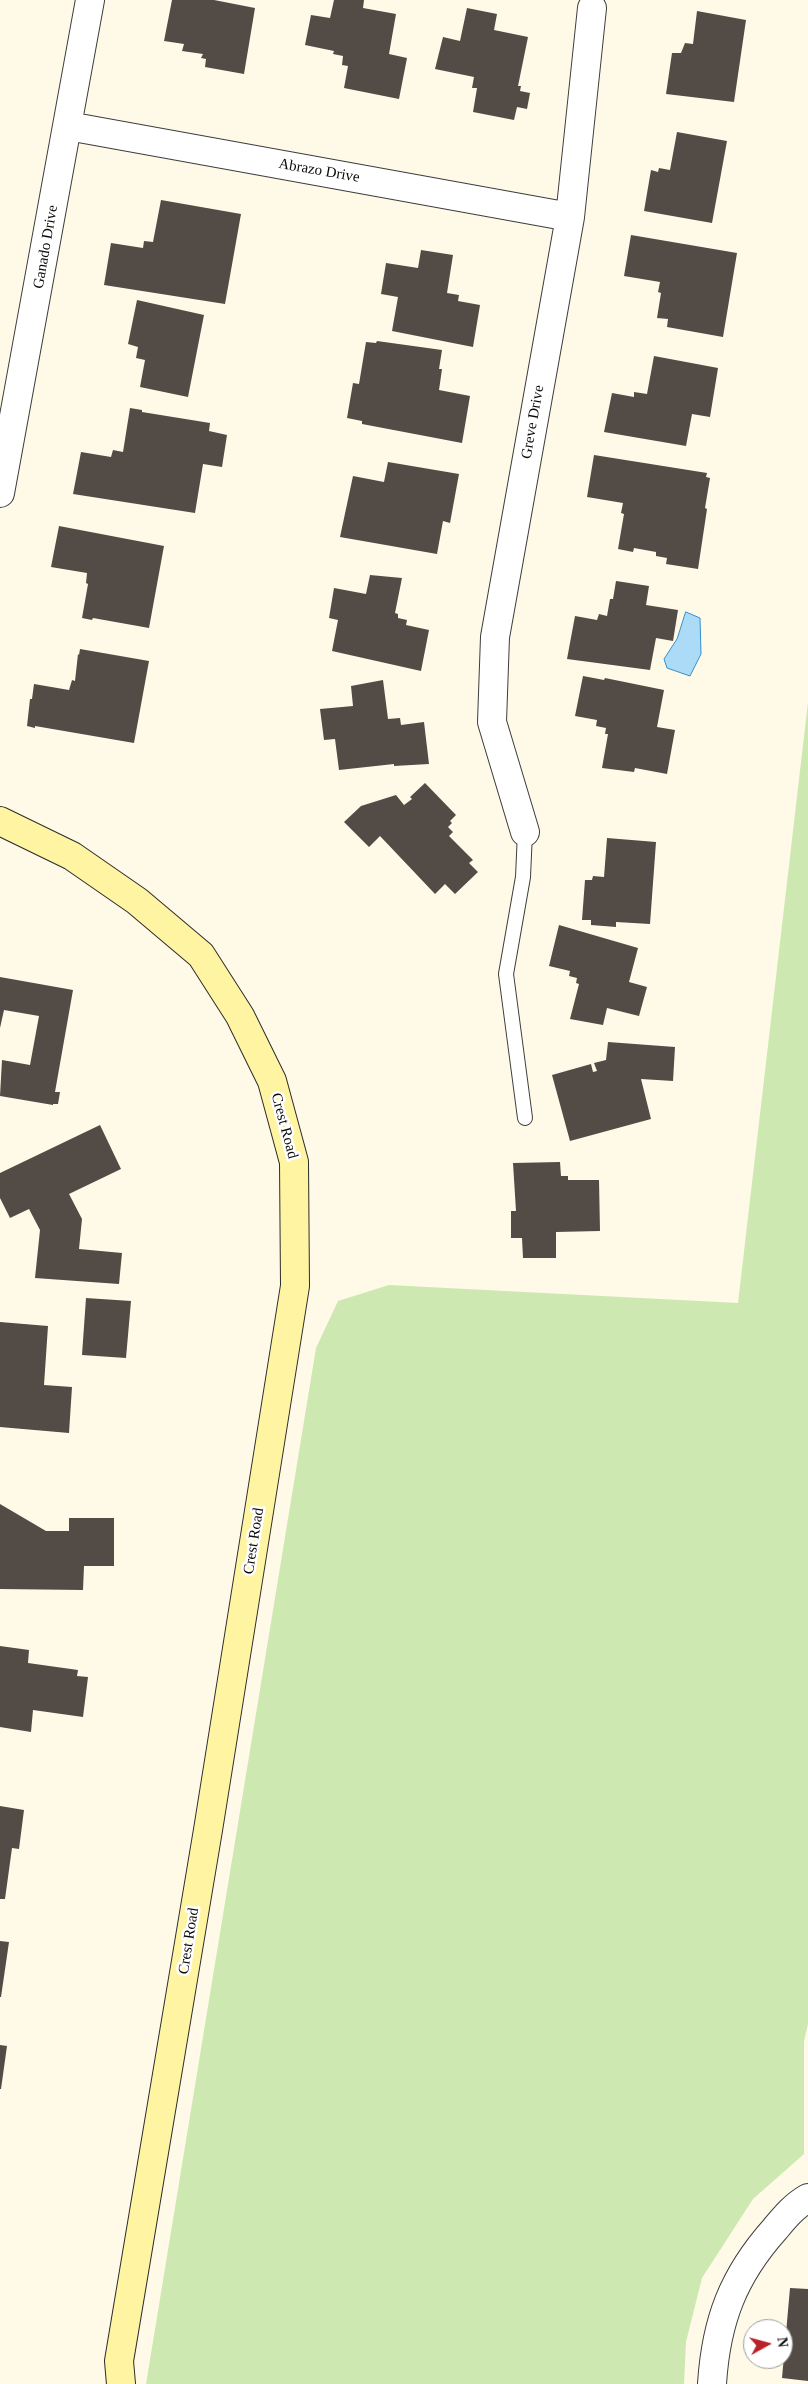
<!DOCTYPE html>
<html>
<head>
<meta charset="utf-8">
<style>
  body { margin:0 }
  #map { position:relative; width:808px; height:2384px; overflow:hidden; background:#fffae7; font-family:Georgia,serif }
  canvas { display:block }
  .north { position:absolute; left:743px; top:2319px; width:50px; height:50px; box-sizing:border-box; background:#fff; border:1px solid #9d9d9d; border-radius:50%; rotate:83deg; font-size:14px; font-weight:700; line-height:20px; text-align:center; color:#0a0a0a }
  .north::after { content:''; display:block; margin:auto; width:18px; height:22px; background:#ba222a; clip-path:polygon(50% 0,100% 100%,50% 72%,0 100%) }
</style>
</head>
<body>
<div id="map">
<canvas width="808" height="2384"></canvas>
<div class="north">N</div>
</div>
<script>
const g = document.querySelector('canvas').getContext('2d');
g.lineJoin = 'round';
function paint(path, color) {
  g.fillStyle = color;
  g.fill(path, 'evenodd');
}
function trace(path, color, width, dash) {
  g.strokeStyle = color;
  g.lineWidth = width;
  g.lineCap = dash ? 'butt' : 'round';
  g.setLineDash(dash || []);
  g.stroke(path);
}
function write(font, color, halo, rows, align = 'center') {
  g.font = font + ' Georgia,serif';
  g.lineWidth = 5;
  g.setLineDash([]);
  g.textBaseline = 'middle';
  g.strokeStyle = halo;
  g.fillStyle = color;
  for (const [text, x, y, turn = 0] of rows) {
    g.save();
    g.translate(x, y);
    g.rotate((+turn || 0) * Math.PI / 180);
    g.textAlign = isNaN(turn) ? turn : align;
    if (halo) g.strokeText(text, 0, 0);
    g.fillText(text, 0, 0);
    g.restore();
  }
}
const green = new Path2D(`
  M 808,702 L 808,2024 L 804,2041 L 804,2154 L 753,2199 L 702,2278 L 686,2342 L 684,2384 L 146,2384 L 316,1348 L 338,1301 L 389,1285 L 738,1303 Z`);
const water = new Path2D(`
  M 686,612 L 700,618 L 701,654 L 690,676 L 667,668 L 664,659 L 677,639 Z`);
const building = new Path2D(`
  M 172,0 L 214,0 L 255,8 L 244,74 L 205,67 L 206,59 L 201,58 L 203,54 L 182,51 L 184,44 L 164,41 Z
  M 334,0 L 364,0 L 363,8 L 396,14 L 389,54 L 407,58 L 399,99 L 344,88 L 348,66 L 342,65 L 343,56 L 333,54 L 334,51 L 305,45 L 311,15 L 330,18 Z
  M 467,8 L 497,14 L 494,30 L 528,37 L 518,86 L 521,86 L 520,91 L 530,93 L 527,109 L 517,107 L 514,120 L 473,112 L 477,88 L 472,88 L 474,77 L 435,69 L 443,37 L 460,41 Z
  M 697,11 L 746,20 L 734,102 L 666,94 L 672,53 L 681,53 L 685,43 L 693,44 Z
  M 677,132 L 727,141 L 712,223 L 644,211 L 651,170 L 658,172 L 659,168 L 670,170 Z
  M 161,200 L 241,214 L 225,304 L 104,285 L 111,243 L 143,248 L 144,241 L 153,242 Z
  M 631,235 L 737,253 L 723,337 L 667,327 L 668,319 L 657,318 L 661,293 L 658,292 L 660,282 L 624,276 Z
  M 421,250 L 453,255 L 447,293 L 459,295 L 458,301 L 480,305 L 473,347 L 392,331 L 398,297 L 381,294 L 386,263 L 418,268 Z
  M 137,300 L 204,315 L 188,397 L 140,387 L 145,360 L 136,358 L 138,347 L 128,344 Z
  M 377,341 L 442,350 L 439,369 L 442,369 L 439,390 L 470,396 L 462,443 L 362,424 L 362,421 L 347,418 L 353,383 L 359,384 L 366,342 L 376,343 Z
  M 654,356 L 718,368 L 710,417 L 692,414 L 686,446 L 604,432 L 612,393 L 634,397 L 634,392 L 647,394 Z
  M 130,408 L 142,410 L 142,412 L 210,423 L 209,431 L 227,435 L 222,467 L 203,464 L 195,513 L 73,494 L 81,452 L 111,457 L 113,450 L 123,452 Z
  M 594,455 L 707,473 L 706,477 L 710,478 L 705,508 L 707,509 L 698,569 L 666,564 L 667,558 L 656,556 L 656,552 L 634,548 L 633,552 L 618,549 L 624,514 L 621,513 L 623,503 L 587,497 Z
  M 388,462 L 459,474 L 450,523 L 443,521 L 437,554 L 340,537 L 353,476 L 384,482 Z
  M 59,526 L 164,546 L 149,628 L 93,618 L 92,620 L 82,618 L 88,584 L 86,583 L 87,573 L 51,567 Z
  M 370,575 L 402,578 L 395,613 L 398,614 L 398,618 L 407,620 L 406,625 L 429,630 L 421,671 L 332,651 L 338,620 L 329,618 L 334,588 L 366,594 Z
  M 616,581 L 649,586 L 646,605 L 678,610 L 673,641 L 656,638 L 650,670 L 567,659 L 575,616 L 597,620 L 599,614 L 607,616 L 610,599 L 613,599 Z
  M 80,649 L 149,661 L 134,743 L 35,726 L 35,728 L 27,726 L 30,699 L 32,699 L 34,684 L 69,690 L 72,680 L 75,681 L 78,654 L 79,655 Z
  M 583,676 L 604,680 L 605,678 L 664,690 L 657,727 L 675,730 L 667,774 L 635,768 L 634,772 L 602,768 L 608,734 L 605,734 L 606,728 L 596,726 L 597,720 L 575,716 Z
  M 383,680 L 388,719 L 400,718 L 401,725 L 424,722 L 429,764 L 394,766 L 394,764 L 339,770 L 335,739 L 324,740 L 320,709 L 353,706 L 351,686 Z
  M 425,783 L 456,815 L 450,821 L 452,823 L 448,827 L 453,832 L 449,836 L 473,860 L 469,863 L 478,872 L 455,894 L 445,884 L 435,894 L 380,836 L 369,847 L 344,822 L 361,806 L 396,795 L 404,805 L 412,799 L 410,797 Z
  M 607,838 L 656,842 L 650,924 L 616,922 L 616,927 L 591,925 L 591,920 L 582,920 L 585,880 L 592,880 L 593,876 L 604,877 Z
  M 559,925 L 638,948 L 629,982 L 647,987 L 639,1016 L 607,1008 L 603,1025 L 570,1019 L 579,984 L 576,983 L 577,978 L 569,976 L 570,971 L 549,966 Z
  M 0,977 L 73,990 L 55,1092 L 60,1092 L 58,1104 L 53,1104 L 53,1105 L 0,1096 L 2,1060 L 30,1065 L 39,1016 L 4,1010 L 0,1028 Z
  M 608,1042 L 675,1047 L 673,1081 L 641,1079 L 651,1119 L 570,1141 L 552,1075 L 591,1064 L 593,1072 L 597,1071 L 594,1063 L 606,1060 Z
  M 100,1125 L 121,1169 L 69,1194 L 82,1219 L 79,1249 L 122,1253 L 119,1284 L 35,1278 L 40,1230 L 29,1209 L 10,1218 L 0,1198 L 0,1173 Z
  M 560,1162 L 561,1176 L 568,1176 L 568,1180 L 599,1180 L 600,1231 L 556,1232 L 556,1258 L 523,1258 L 522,1238 L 511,1238 L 511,1211 L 516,1211 L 513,1163 Z
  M 86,1298 L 131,1301 L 126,1358 L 82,1355 Z
  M 0,1322 L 48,1326 L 44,1385 L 72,1387 L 69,1433 L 0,1427 Z
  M 0,1504 L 46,1531 L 69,1531 L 69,1518 L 114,1518 L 114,1566 L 84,1566 L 83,1590 L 0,1589 Z
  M 0,1646 L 29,1650 L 28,1663 L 78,1670 L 77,1676 L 88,1677 L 83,1717 L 33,1710 L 31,1732 L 0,1727 Z
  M 0,1806 L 24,1810 L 19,1849 L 12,1848 L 5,1899 L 0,1899 Z
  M 0,1941 L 9,1942 L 1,1997 L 0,1997 Z
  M 0,2045 L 7,2046 L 1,2089 L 0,2089 Z
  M 790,2288 L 808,2289 L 808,2381 L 782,2378 Z`);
const lane = new Path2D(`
  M 525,1118 L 506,974 L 523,877 L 525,832`);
const street = new Path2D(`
  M 68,126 L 570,217
  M 0,493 L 90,0
  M 525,832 L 492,722 L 495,637 L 570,217 L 592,8
  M 712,2384 C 716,2321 733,2276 775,2229 C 785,2217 794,2206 808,2198`);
const secondary = new Path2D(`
  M 0,821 L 72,856 L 137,901 L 201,955 L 240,1016 L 272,1081 L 294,1162 L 295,1286 L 208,1830 L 119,2361 L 121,2384`);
const streetNames = [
  ["Abrazo Drive",319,171,10],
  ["Ganado Drive",46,247,-80],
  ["Greve Drive",533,422,-80],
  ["Crest Road",284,1126,75],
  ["Crest Road",254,1541,-81],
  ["Crest Road",189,1941,-81]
];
paint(green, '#cee8b2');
paint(water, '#acdbf7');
trace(water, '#3290ce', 1);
paint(building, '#534b46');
trace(lane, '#3d3d3d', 16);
trace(street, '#3d3d3d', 30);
trace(secondary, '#2c2c2c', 30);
trace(lane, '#fff', 14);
trace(street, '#fff', 28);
trace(secondary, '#fff4a2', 28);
write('15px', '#0a0a0a', '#fff', streetNames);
</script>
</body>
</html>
